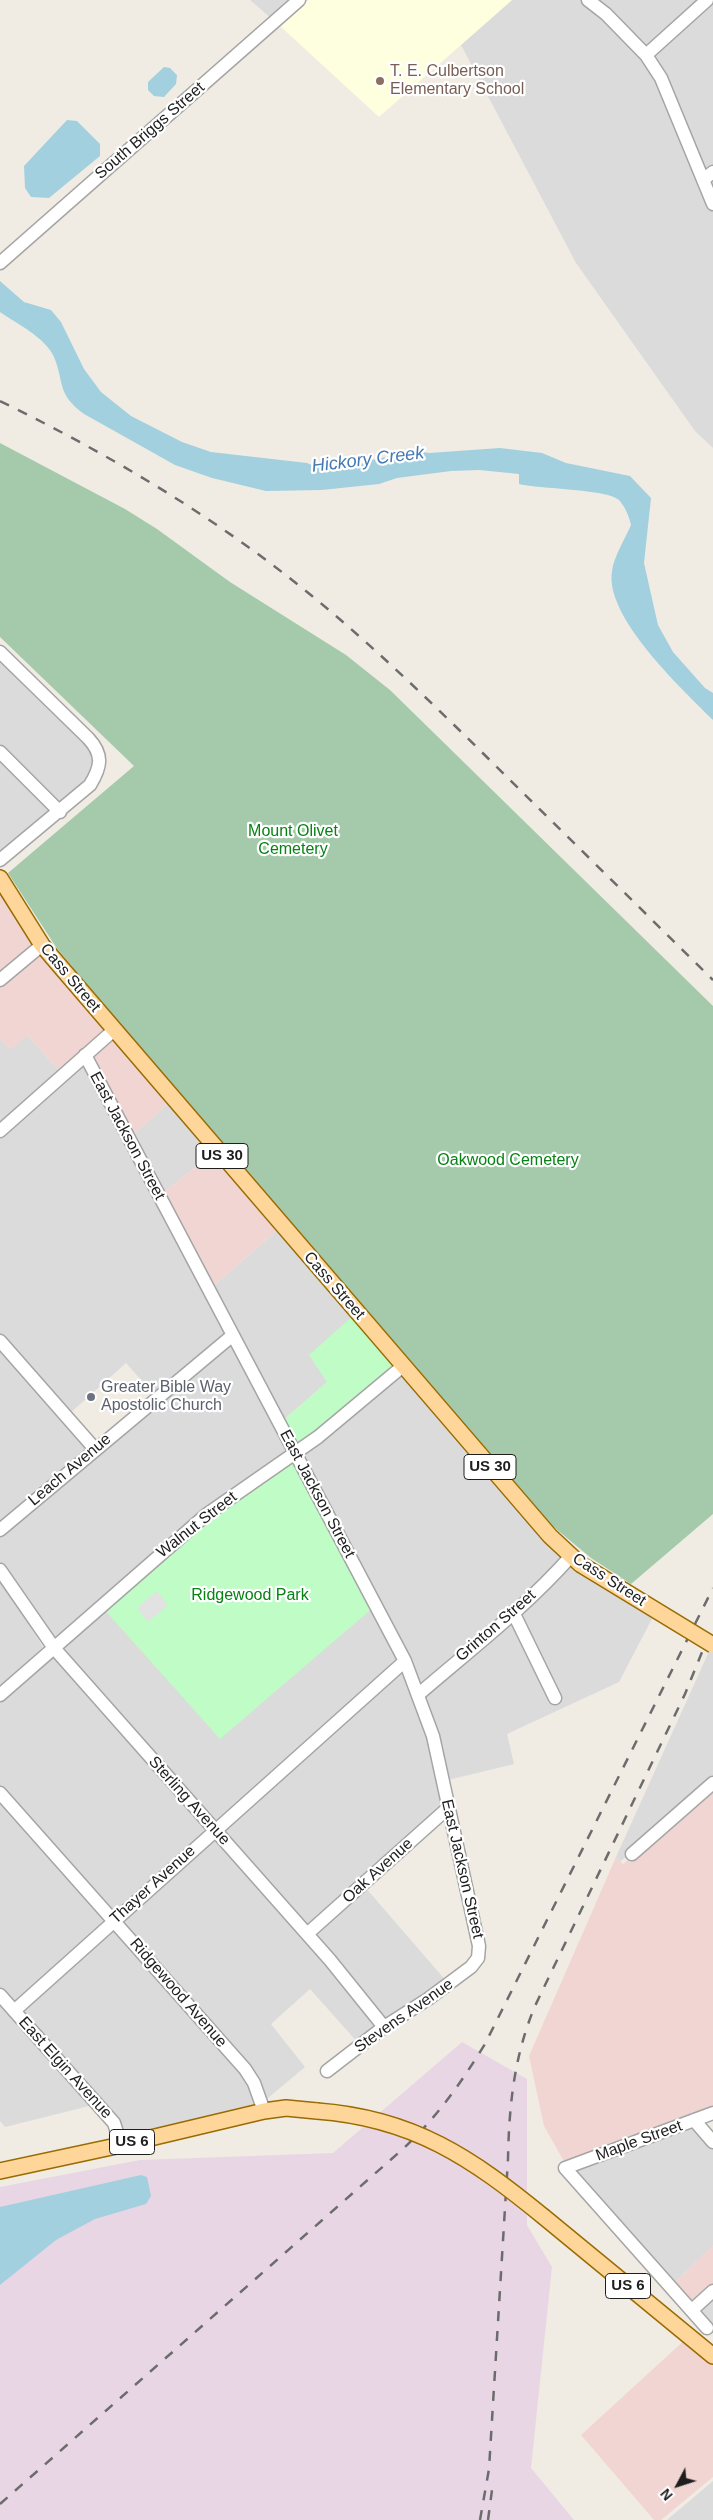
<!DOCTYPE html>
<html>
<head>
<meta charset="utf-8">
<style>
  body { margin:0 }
  #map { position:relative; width:713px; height:2520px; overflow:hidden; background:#f0ece4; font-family:Arial,sans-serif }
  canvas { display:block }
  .north { position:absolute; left:653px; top:2460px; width:50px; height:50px; -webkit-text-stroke:4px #fff; paint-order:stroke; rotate:230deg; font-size:14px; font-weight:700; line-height:20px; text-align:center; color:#1e1e1e }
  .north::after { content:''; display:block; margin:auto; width:18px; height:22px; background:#1e1e1e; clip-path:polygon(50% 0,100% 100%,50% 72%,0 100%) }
</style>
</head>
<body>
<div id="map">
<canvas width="713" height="2520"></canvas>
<div class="north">N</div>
</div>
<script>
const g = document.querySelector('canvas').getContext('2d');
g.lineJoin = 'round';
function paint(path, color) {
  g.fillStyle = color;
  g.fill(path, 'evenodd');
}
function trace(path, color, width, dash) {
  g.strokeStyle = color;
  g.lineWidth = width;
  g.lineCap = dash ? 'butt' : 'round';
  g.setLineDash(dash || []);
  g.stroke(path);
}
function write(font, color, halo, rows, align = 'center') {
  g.font = font + ' Arial,sans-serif';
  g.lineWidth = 4.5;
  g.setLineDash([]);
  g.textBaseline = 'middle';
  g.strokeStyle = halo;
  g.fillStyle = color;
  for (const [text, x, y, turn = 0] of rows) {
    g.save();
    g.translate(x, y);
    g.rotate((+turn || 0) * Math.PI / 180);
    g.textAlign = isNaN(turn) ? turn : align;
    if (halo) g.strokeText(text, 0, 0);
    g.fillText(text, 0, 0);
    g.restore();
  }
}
const residential = new Path2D(`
  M 250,0 L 308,0 L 280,26 Z
  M 512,0 L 713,0 L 713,448 L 695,431 L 576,263 L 461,45 Z
  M 0,655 L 95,747 L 97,771 L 0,857 Z
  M 27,1035 L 62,1074 L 0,1129 L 0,1038 L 10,1049 Z
  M 84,1057 L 232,1335 L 156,1397 L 126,1363 L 67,1416 L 0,1339 L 0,1132 Z
  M 172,1100 L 216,1151 L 159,1196 L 129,1138 Z
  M 281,1227 L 356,1313 L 327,1382 L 280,1423 L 210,1289 Z
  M 233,1336 L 293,1453 L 54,1647 L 0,1569 L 0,1531 Z
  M 0,1342 L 94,1448 L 0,1529 Z
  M 403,1369 L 568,1556 L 655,1613 L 619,1682 L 507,1734 L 514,1764 L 444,1781 L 448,1810 L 364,1886 L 448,1983 L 384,2026 L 216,1830 L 405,1662 L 296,1453 Z
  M 0,1578 L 43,1647 L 0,1686 Z
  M 375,1606 L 404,1661 L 215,1829 L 55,1648 L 102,1607 Z
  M 711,1647 L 713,1648 L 713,1780 L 620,1862 L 616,1857 Z
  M 54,1650 L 383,2027 L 360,2045 L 310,1989 L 271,2024 L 305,2067 L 262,2103 L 263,2110 L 122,2144 L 97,2104 L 5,2127 L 0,2121 L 0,1696 Z
  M 694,2121 L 713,2143 L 713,2246 L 671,2286 L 567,2168 Z
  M 713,2292 L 713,2333 L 694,2310 Z
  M 713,2481 L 713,2520 L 667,2520 Z`);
const commercial = new Path2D(`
  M 0,881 L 113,1030 L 62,1074 L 27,1035 L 10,1050 L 0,1038 Z
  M 113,1031 L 172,1100 L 129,1138 L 85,1055 Z
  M 216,1151 L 281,1227 L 210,1289 L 159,1196 Z
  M 713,1786 L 713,2112 L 566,2165 L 544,2126 L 529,2056 L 616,1857 L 623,1864 Z
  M 713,2246 L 713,2290 L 692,2310 L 671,2286 Z
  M 688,2337 L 713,2358 L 713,2477 L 661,2520 L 654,2520 L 581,2435 Z`);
const industrial = new Path2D(`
  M 462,2042 L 527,2079 L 527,2225 L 552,2267 L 531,2468 L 574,2520 L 0,2520 L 0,2187 L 140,2160 L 333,2153 Z`);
const education = new Path2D(`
  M 308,0 L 512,0 L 379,117 L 280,26 Z`);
const cemetery = new Path2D(`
  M 0,443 L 125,509 L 157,529 L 230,582 L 346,655 L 390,690 L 713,1006 L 713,1514 L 631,1584 L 591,1558 L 549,1523 L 83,980 L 56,947 L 8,873 L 134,766 L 0,637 Z`);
const park = new Path2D(`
  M 356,1313 L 402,1367 L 295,1452 L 280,1423 L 327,1382 L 309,1355 Z
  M 294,1454 L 375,1606 L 220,1739 L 102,1607 L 205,1516 Z`);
const parking = new Path2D(`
  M 157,1591 L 168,1605 L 148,1622 L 137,1608 Z`);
const water = new Path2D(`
  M 164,67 L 170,68 L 177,75 L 176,84 L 164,97 L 154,96 L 148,90 L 148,82 Z
  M 67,120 L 77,121 L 100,144 L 100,156 L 49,198 L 31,197 L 25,188 L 24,166 Z
  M 0,281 L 24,302 L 51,310 L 61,322 L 84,369 L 101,392 L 131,416 L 182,442 L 211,452 L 307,463 L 319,468 L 333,470 L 350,469 L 371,460 L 417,451 L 429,453 L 500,448 L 542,453 L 566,463 L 630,476 L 651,498 L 644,563 L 658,625 L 673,652 L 705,688 L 713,693 L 713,720 C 683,690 604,617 612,571 C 614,556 625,539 631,525 C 629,516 625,507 619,500 C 607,489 539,489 519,484 L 519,474 L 479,470 L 451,471 L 397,478 L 379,484 L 322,490 L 266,491 L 212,478 L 175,465 L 84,414 C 56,393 65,384 54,357 C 45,337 17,324 0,312 Z
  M 141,2175 L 147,2177 L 151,2196 L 146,2204 L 95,2219 L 56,2240 L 0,2285 L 0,2207 Z`);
const minor = new Path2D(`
  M 588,0 L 606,14 L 646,55 L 661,78 L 713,204
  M 646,55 L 707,0
  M 703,180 L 713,172
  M 0,263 L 299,0
  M 0,652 L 88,738 C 104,755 101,767 90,785 L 0,860
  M 0,752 L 60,812
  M 0,980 L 42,945
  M 85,1055 L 405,1661 L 433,1736 L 479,1946 L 478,1958 L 471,1967 L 428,1999 L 384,2027 L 327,2071
  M 0,1131 L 114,1030
  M 0,1341 L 95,1449
  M 0,1530 L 233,1335
  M 0,1570 L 54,1648 L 330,1960 L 384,2027
  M 513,1612 L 555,1698
  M 419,1694 C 470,1650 526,1607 571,1556
  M 0,1695 L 206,1515 L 318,1437 L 403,1366
  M 0,1793 L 245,2069 L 254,2083 L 264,2111
  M 632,1854 L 713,1783
  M 307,1934 L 448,1808
  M 0,1995 L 114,2123 L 121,2145
  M 14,2011 L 405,1661
  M 694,2120 L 713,2142
  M 692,2310 L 713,2291
  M 707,2328 L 565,2168 L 713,2113`);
const major = new Path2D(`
  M 0,878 L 42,945 L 59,965 L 550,1536 L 580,1564
  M 0,2171 L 121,2145 L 264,2111 L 286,2108 L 317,2111
  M 544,2217 L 713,2356`);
const rail = new Path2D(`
  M 0,401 C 96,448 188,501 274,566 C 357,629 431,702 505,775 C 574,843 644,912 713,980
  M 0,2504 L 404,2148 C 437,2117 461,2083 485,2044 L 713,1588
  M 480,2520 L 489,2469 L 508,2159 C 509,2106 514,2056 535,2006 L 685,1694 L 713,1625
  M 488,2520 L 492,2490`);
const majorBridge = new Path2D(`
  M 580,1564 L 713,1645
  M 317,2111 C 413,2118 472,2158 544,2217`);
const markers = [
  [380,81,5,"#8d6e63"],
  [91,1397,5,"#6b7280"]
];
const shields = [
  [222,1156,52],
  [490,1467,52],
  [132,2142,45],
  [628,2286,45]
];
const shieldNames = [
  ["US 30",222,1156],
  ["US 30",490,1467],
  ["US 6",132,2142],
  ["US 6",628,2286]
];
const educationNames = [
  ["T. E. Culbertson",390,72],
  ["Elementary School",390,90]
];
const streetNames = [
  ["South Briggs Street",150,131,-41],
  ["Cass Street",70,978,50],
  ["East Jackson Street",127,1136,62],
  ["Cass Street",334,1286,49],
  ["Leach Avenue",70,1470,-40],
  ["East Jackson Street",317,1494,62],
  ["Walnut Street",197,1525,-38],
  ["Cass Street",609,1580,33],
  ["Grinton Street",496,1626,-41],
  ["Sterling Avenue",189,1801,48],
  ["East Jackson Street",462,1869,77],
  ["Oak Avenue",378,1871,-42],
  ["Thayer Avenue",153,1885,-42],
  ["Ridgewood Avenue",178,1993,49],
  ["Stevens Avenue",404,2016,-35],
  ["East Elgin Avenue",65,2068,48],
  ["Maple Street",639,2141,-20]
];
const parkNames = [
  ["Mount Olivet",293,832],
  ["Cemetery",293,850],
  ["Oakwood Cemetery",508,1161],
  ["Ridgewood Park",250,1596]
];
const worshipNames = [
  ["Greater Bible Way",101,1388],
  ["Apostolic Church",101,1406]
];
const waterNames = [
  ["Hickory Creek",368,460,-7]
];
paint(residential, '#dcdbdb');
paint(commercial, '#f1d5d2');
paint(industrial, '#e9d6e5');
paint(education, '#feffde');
paint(cemetery, '#a4caab');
paint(park, '#bffcc6');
paint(parking, '#e2e2e2');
paint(water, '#a2d0df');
trace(minor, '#a5a5a5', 15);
trace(major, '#996b00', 18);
trace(minor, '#fff', 12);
trace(major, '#ffd69a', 15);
trace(rail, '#6c6c6c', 2.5, [10, 10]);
trace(majorBridge, '#996b00', 18, []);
trace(majorBridge, '#ffd69a', 15);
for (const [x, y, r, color] of markers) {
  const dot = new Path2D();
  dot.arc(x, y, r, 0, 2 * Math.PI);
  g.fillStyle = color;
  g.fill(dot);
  trace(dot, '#fff', 2);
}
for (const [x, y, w] of shields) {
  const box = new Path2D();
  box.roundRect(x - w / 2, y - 12.5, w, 25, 4);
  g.fillStyle = '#fff';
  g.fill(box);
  trace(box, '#1e1e1e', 1);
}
write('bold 15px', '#1e1e1e', null, shieldNames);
write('16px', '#785e54', '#fff', educationNames, 'left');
write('16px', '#1e1e1e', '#fff', streetNames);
write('16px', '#078215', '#fff', parkNames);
write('16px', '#5b616d', '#fff', worshipNames, 'left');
write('italic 18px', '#4679b3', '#fff', waterNames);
</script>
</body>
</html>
